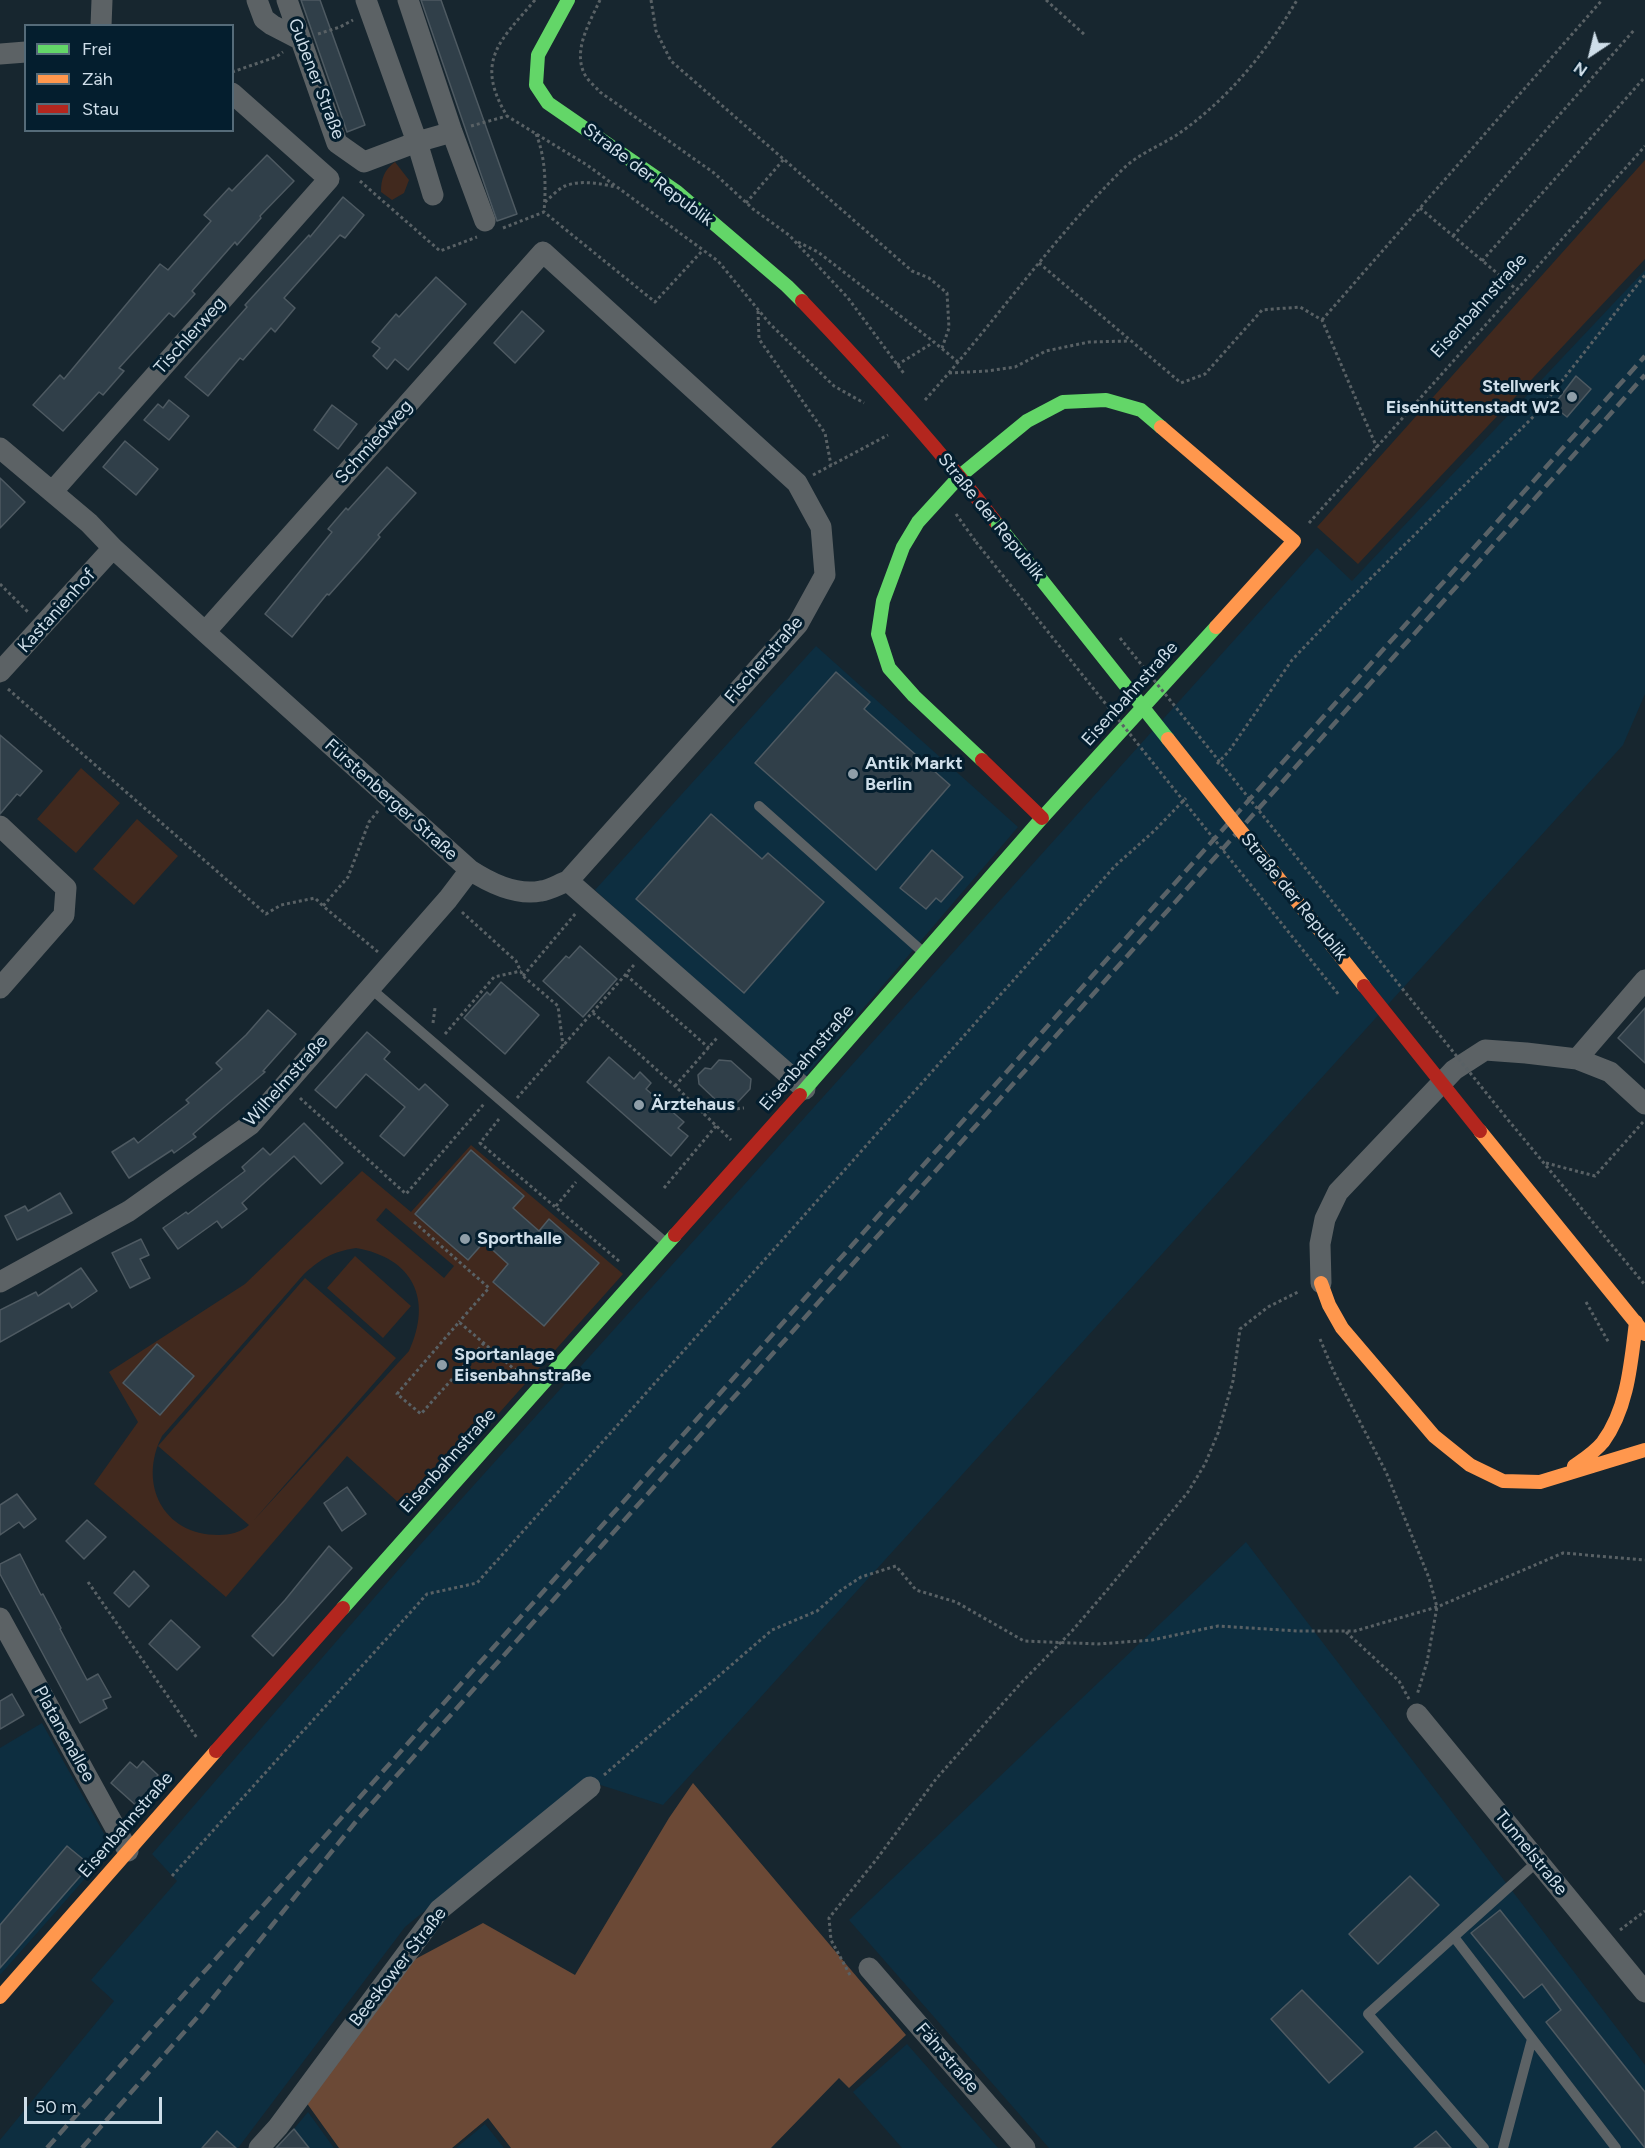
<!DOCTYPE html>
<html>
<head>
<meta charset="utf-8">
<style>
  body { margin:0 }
  #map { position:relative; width:1645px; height:2148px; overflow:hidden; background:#17262f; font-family:Figtree,sans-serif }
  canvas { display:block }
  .legend { position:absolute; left:24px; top:24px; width:210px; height:108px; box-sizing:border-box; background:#041e2e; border:2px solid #556b79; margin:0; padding:8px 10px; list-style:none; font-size:18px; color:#cfdee9 }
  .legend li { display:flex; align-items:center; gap:12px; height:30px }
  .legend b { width:30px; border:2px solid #556b79 }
  .north { position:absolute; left:1561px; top:24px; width:60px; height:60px; -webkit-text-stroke:4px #041e2e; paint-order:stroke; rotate:215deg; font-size:16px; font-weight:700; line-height:24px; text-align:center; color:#cfdee9 }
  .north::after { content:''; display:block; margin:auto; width:21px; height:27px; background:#cfdee9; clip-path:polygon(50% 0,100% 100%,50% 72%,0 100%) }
  .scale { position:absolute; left:24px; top:2097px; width:138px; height:27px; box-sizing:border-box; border:3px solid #cfdee9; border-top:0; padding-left:8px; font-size:18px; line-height:21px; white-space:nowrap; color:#cfdee9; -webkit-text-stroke:4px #041e2e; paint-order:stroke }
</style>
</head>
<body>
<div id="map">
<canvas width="1645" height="2148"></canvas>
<ul class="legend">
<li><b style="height:8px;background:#63d668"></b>Frei</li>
<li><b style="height:8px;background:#ff974d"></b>Zäh</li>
<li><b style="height:8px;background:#b3261e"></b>Stau</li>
</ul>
<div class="north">N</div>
<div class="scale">50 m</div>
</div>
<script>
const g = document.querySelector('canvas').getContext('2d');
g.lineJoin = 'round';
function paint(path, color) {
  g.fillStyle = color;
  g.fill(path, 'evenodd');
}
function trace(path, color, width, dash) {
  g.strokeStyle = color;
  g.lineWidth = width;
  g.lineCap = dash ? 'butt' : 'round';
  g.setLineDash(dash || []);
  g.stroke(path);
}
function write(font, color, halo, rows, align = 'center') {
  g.font = font + ' Figtree,sans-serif';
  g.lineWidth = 6;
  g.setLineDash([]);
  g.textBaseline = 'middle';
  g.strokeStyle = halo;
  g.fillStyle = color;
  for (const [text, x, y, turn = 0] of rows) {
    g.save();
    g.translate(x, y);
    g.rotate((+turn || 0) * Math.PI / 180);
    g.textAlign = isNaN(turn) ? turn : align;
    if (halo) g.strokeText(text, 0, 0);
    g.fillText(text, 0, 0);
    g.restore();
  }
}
const built = new Path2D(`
  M 1645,270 L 1645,694 L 1623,745 L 663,1805 L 585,1780 L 405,1927 L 238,2148 L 0,2148 L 0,2140 L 114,2001 L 91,1980 L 177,1881 L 152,1854 L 420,1545 L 1317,548 L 1352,581 Z
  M 816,646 L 1018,827 L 803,1079 L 595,890 Z
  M 1246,1542 L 1645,2065 L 1645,2148 L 1049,2148 L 849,1920 Z
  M 42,1723 L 112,1848 L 0,1975 L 0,1748 Z
  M 907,2044 L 998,2148 L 902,2148 L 853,2092 Z
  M 308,2112 L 334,2148 L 278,2148 Z
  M 485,2124 L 504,2148 L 456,2148 Z`);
const green = new Path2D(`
  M 1645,160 L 1645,259 L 1358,564 L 1317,527 Z
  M 395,162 L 409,180 L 404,193 L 392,200 L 381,192 C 381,179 384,170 395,162 Z
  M 81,768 L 120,803 L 76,853 L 37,819 Z
  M 137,819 L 178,856 L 134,905 L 93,869 Z
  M 471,1145 L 623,1274 L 410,1513 L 347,1456 L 226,1597 L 94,1484 L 138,1422 L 109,1372 L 245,1284 L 362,1171 L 411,1212 ZM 386,1208 L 454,1266 L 444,1278 L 376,1220 ZM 356,1248 C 413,1258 433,1299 409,1351 L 254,1520 L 396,1358 L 305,1278 L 158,1446 L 249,1525 C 242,1532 229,1535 219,1535 C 162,1535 138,1483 162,1436 L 304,1274 C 322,1258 332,1252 356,1248 ZM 157,1344 L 193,1376 L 159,1415 L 123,1383 Z
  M 355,1256 L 411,1306 L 383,1338 L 327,1288 Z`);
const forest = new Path2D(`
  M 693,1783 L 906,2035 L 849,2088 L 839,2078 L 771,2148 L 511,2148 L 488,2118 L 452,2148 L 339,2148 L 306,2102 L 408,1963 L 483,1923 L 575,1975 L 669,1818 Z`);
const building = new Path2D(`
  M 301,0 L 320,0 L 365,125 L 347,132 Z
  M 421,0 L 441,0 L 517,214 L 497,221 Z
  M 267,155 L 294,181 L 260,216 L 261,218 L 237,245 L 235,242 L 192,291 L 195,294 L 174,317 L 169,313 L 119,368 L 124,371 L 103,395 L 99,392 L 63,431 L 33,405 L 60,375 L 64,379 L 160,264 L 168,270 L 211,221 L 204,215 L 229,188 L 232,191 Z
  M 343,197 L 364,215 L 345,238 L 340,235 L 284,298 L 295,308 L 275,332 L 271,328 L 243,360 L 240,358 L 208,396 L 185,377 L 247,307 L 245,305 L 309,235 L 310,237 Z
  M 436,277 L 466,304 L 408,370 L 395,359 L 387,369 L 373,356 L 380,348 L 372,342 L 396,314 L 399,317 Z
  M 522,311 L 544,331 L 515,363 L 494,343 Z
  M 1576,376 L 1591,389 L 1567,417 L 1553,406 Z
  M 169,400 L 189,416 L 169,440 L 144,420 L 158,404 L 163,408 Z
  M 332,405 L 357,424 L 338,449 L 314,430 Z
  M 125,441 L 158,469 L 136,495 L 103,467 Z
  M 387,467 L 416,493 L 378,535 L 380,537 L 362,558 L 329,595 L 327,594 L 292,637 L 265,614 L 332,532 L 328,529 L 346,508 L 348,510 Z
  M 0,478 L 25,502 L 0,528 Z
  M 836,672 L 870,702 L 864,709 L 950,785 L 876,870 L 755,763 Z
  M 0,735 L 42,771 L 20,796 L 17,794 L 0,814 Z
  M 711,814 L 762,859 L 768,853 L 824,902 L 744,993 L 636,899 Z
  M 932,850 L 963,877 L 941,902 L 936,898 L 926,909 L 900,888 Z
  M 580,946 L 617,979 L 583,1017 L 543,981 L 566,956 L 569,958 Z
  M 501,982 L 539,1015 L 505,1054 L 464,1018 L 487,992 L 490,995 Z
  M 1645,1008 L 1645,1063 L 1618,1038 Z
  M 268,1010 L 296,1034 L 263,1071 L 265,1072 L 193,1134 L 196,1137 L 174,1153 L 172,1150 L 129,1178 L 112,1152 L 134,1138 L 138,1143 L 189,1103 L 186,1100 L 222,1069 L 216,1063 L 246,1035 Z
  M 367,1032 L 390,1052 L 384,1059 L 419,1090 L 425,1084 L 448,1105 L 404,1156 L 380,1136 L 405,1107 L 366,1074 L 336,1108 L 315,1090 Z
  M 609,1057 L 634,1079 L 640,1072 L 651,1083 L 646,1089 L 684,1122 L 678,1128 L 688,1136 L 671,1156 L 587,1082 Z
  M 719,1060 L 731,1061 L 751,1079 L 750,1089 L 736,1104 L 729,1104 L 724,1100 L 717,1101 L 699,1084 L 698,1075 L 705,1068 L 711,1069 Z
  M 304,1123 L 343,1163 L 321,1184 L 294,1156 L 242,1203 L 247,1209 L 222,1228 L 217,1221 L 178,1249 L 163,1228 L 186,1212 L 188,1214 L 245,1171 L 242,1167 L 263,1148 L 270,1155 Z
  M 471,1150 L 524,1196 L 513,1208 L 539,1231 L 549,1219 L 599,1263 L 544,1326 L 493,1282 L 508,1264 L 484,1242 L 468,1260 L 415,1214 Z
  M 60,1193 L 72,1213 L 17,1240 L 5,1216 L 25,1206 L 28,1211 Z
  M 141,1239 L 149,1255 L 140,1259 L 150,1278 L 130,1288 L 112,1253 Z
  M 81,1268 L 97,1291 L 72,1308 L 69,1303 L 0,1342 L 0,1310 L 36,1292 L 38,1296 Z
  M 157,1344 L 194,1376 L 160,1415 L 123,1383 Z
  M 347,1487 L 366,1514 L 342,1531 L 324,1503 Z
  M 17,1494 L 36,1519 L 24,1528 L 19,1522 L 0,1535 L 0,1505 Z
  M 87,1520 L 106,1537 L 84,1559 L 66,1541 Z
  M 329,1546 L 352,1568 L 273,1656 L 252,1636 L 285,1600 Z
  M 20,1554 L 41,1595 L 43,1594 L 61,1628 L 60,1629 L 87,1680 L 98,1674 L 111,1697 L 103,1700 L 107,1708 L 80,1723 L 0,1574 L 0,1564 Z
  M 134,1571 L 149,1586 L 129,1607 L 114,1593 Z
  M 171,1620 L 200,1647 L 177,1670 L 149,1644 Z
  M 12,1694 L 24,1715 L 0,1729 L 0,1701 Z
  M 143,1761 L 158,1775 L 153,1781 L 159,1787 L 140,1809 L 111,1783 L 130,1762 L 137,1768 Z
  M 67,1846 L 90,1865 L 0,1968 L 0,1925 Z
  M 1410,1876 L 1439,1905 L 1378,1964 L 1349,1934 Z
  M 1500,1910 L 1645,2092 L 1645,2148 L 1546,2022 L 1561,2010 L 1542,1984 L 1524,1998 L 1471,1933 Z
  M 1302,1990 L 1363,2052 L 1329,2083 L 1271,2019 Z
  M 294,2129 L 309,2148 L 276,2148 L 290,2133 Z
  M 217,2131 L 236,2148 L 202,2148 Z
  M 1436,2131 L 1451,2148 L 1414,2148 Z`);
const path = new Path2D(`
  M 535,0 C 500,41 474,61 507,116 L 587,165 L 718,261 L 770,324 L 834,386 L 864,403
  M 600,0 C 590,22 573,49 584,73 C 587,80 595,86 600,92 L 714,173 L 753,209 L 789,235 L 848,298 L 905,375
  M 651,0 L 656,31 L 671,61 L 912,271 L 929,278 L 947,293 L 949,328 L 942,348
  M 1046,0 L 1085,35
  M 318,34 L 340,27 L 353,20
  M 232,72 L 276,57 L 283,52
  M 471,126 L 507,116
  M 536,134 C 546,158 546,187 544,212
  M 360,181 L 440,251 L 477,237
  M 545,202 C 551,197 558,189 565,186 C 580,180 600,183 615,187
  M 746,203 L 784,159
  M 1420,208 L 1517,290
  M 503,228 L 544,212 L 655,302 L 703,250
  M 1453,236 L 1635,29
  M 798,242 L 818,252 L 934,342
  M 1482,261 L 1645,77
  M 1039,263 L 1181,383 L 1205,374 L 1262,310 L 1300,307 L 1322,320 L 1377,448
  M 758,311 L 759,339 L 825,433 L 831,465
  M 1322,320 L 1602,0
  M 897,365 L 934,342 L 958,362
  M 949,373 L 987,371 L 1015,367 L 1046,351 L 1089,342 L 1129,341
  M 925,400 C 993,325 1051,240 1123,169 C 1139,153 1163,145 1181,132 C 1229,98 1267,51 1297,0
  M 813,475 L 888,435
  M 956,514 L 976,542
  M 1309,523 L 1645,146
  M 0,584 L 29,613
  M 8,689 L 266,914 L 281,905 L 315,898 L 323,906
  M 1217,764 L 1229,751 L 1292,660 L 1346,603 L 1536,414 L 1645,275
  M 378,811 L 369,822 L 348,877 L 323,906 L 378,952
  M 462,912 L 516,961 L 523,976 L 558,1006 L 563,1046
  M 626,975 L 709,1048
  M 523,976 L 576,913
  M 593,1013 L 675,1086 L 731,1140
  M 433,1023 L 435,1008
  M 445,1034 L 494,977 L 521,971
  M 675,1086 L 717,1038
  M 300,1098 L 406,1194 L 484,1104
  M 517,1098 L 634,965
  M 701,1112 L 744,1108
  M 1504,1115 L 1645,1285
  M 499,1119 L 480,1143 L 620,1262
  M 1546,1163 L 1595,1176 L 1643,1122
  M 664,1188 L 716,1126
  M 556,1206 L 576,1182
  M 414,1222 L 489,1288 L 459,1322
  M 1586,1302 L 1609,1343
  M 1320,1339 L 1333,1370 L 1386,1472 L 1429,1578 L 1437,1607 L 1427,1662 L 1417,1695
  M 484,1343 L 421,1414 L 397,1394 L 459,1322 L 520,1374
  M 88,1582 L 197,1738
  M 1346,1632 L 1399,1681 L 1409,1699
  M 604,1775 L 772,1630 L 817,1611 L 840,1591 L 861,1577 L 896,1566 L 916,1590 L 956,1602 L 1024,1641 L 1098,1644 L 1152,1640 L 1218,1626 L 1298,1631 L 1355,1631 L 1437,1607 L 1563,1553 L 1645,1560
  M 172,1876 L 427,1594 L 477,1583 L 1115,866 L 1154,831 L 1186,798
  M 1620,1930 L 1645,1911
  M 850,1975 L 831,1940 L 829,1918 L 876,1860 L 936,1779 L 1020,1684 L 1072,1631 L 1108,1589 L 1188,1492 L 1205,1464 L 1218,1433 L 1233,1381 L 1240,1329 L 1268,1307 L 1300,1291`);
const lane = new Path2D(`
  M 759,806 L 924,953
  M 369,987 L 666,1243
  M 1454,1937 L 1616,2148
  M 1484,2148 L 1368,2014 L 1538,1861
  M 1503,2148 L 1532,2039`);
const street = new Path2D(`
  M 257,0 L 264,19 L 272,25 L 301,40
  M 287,0 L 337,143 L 364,162 L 417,142 L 452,132
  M 366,0 L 417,142 L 433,195
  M 408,0 L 452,132 L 485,221
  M 101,26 L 102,0
  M 0,54 L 26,52
  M 0,448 L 89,523 L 113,548 L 205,632 L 470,870 C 490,883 516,896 541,891 C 550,890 559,884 568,881 L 805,1089
  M 52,492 L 329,179 L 232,93
  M 205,632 L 543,252 L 797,483 L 821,527 L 825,575 L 798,624 L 568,881
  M 0,672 L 113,548
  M 0,826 L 66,888 L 64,915 L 0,988
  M 1577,1059 L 1645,980
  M 0,1282 L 129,1211 L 250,1125 L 448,899 L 470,870
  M 1321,1283 L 1320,1244 L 1325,1219 L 1338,1192 L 1454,1070 L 1485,1050 L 1526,1053 L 1577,1059 L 1610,1072 L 1645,1104
  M 0,1618 L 128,1851
  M 1417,1714 L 1645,1992
  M 869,1968 L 1025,2148
  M 259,2148 L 278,2127 L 439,1910 L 590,1787`);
const fast = new Path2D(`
  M 568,0 L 538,55 L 536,85 L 548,103 L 677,192 L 787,286 L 802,301
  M 982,760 L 914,696 L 889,668 L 878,634 L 883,601 L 903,547 L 918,522 L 960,476 L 1027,421 L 1063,402 L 1106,400 L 1141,410 L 1161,427
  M 800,1095 L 1042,818 L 1216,627
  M 343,1608 L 675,1235`);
const slow = new Path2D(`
  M 1161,427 L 1294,541 L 1216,627
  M 1480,1131 L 1645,1334
  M 1321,1283 L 1329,1305 L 1342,1328 L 1434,1436 L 1470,1465 L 1503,1481 L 1540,1482 L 1645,1450
  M 1574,1466 C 1584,1459 1595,1452 1603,1442 C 1628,1408 1631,1362 1636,1322
  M 0,1997 L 216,1751`);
const jam = new Path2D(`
  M 802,301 C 871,373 937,446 998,525
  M 982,760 L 1042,818
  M 675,1235 L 800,1095
  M 216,1751 L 343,1608`);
const rail = new Path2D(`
  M 47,2148 L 1645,356
  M 82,2148 L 201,2013 L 358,1819 L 1645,375`);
const pathBridge = new Path2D(`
  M 976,542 L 1339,995
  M 1120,638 L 1504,1115`);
const fastBridge = new Path2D(`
  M 998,525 L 1168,739`);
const slowBridge = new Path2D(`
  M 1168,739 L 1364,986`);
const jamBridge = new Path2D(`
  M 1364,986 L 1480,1131`);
const markers = [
  [1572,397,6,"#8f9ea8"],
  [853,774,6,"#8f9ea8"],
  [639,1105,6,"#8f9ea8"],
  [465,1239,6,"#8f9ea8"],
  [442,1365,6,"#8f9ea8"]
];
const streetNames = [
  ["Gubener Straße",316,79,69],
  ["Straße der Republik",648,175,37],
  ["Eisenbahnstraße",1479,306,-48],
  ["Tischlerweg",190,336,-48],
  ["Schmiedweg",374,442,-48],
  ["Straße der Republik",991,517,51],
  ["Kastanienhof",57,611,-48],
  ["Fischerstraße",764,660,-49],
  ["Eisenbahnstraße",1130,694,-48],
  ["Fürstenberger Straße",391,800,42],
  ["Straße der Republik",1294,897,51],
  ["Eisenbahnstraße",807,1058,-49],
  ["Wilhelmstraße",286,1081,-48],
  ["Eisenbahnstraße",448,1461,-48],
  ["Platanenallee",64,1734,61],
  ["Eisenbahnstraße",126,1825,-49],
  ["Tunnelstraße",1531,1853,51],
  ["Beeskower Straße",398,1967,-52],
  ["Fährstraße",947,2058,49]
];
const poiNames = [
  ["Stellwerk",1560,387,"right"],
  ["Eisenhüttenstadt W2",1560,408,"right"],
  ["Antik Markt",865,764],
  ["Berlin",865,785],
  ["Ärztehaus",651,1105],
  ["Sporthalle",477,1239],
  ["Sportanlage",454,1355],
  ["Eisenbahnstraße",454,1376]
];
paint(built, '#0d2e40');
paint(green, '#41291e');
paint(forest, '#6b4936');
paint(building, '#303f49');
trace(building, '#4e5a62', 1.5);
trace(path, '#596165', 3, [3, 3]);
trace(lane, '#5c6265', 10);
trace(street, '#5c6265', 21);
trace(fast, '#63d668', 14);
trace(slow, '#ff974d', 14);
trace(jam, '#b3261e', 14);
trace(rail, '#596267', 4.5, [12, 6]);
trace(pathBridge, '#596165', 3, [3, 3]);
trace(fastBridge, '#63d668', 14);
trace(slowBridge, '#ff974d', 14);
trace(jamBridge, '#b3261e', 14);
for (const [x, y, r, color] of markers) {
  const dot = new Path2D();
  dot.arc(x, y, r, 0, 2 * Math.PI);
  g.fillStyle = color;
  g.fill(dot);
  trace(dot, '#041e2e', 2);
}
write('18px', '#cfdee9', '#041e2e', streetNames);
write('bold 18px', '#cfdee9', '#041e2e', poiNames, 'left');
</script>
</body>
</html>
